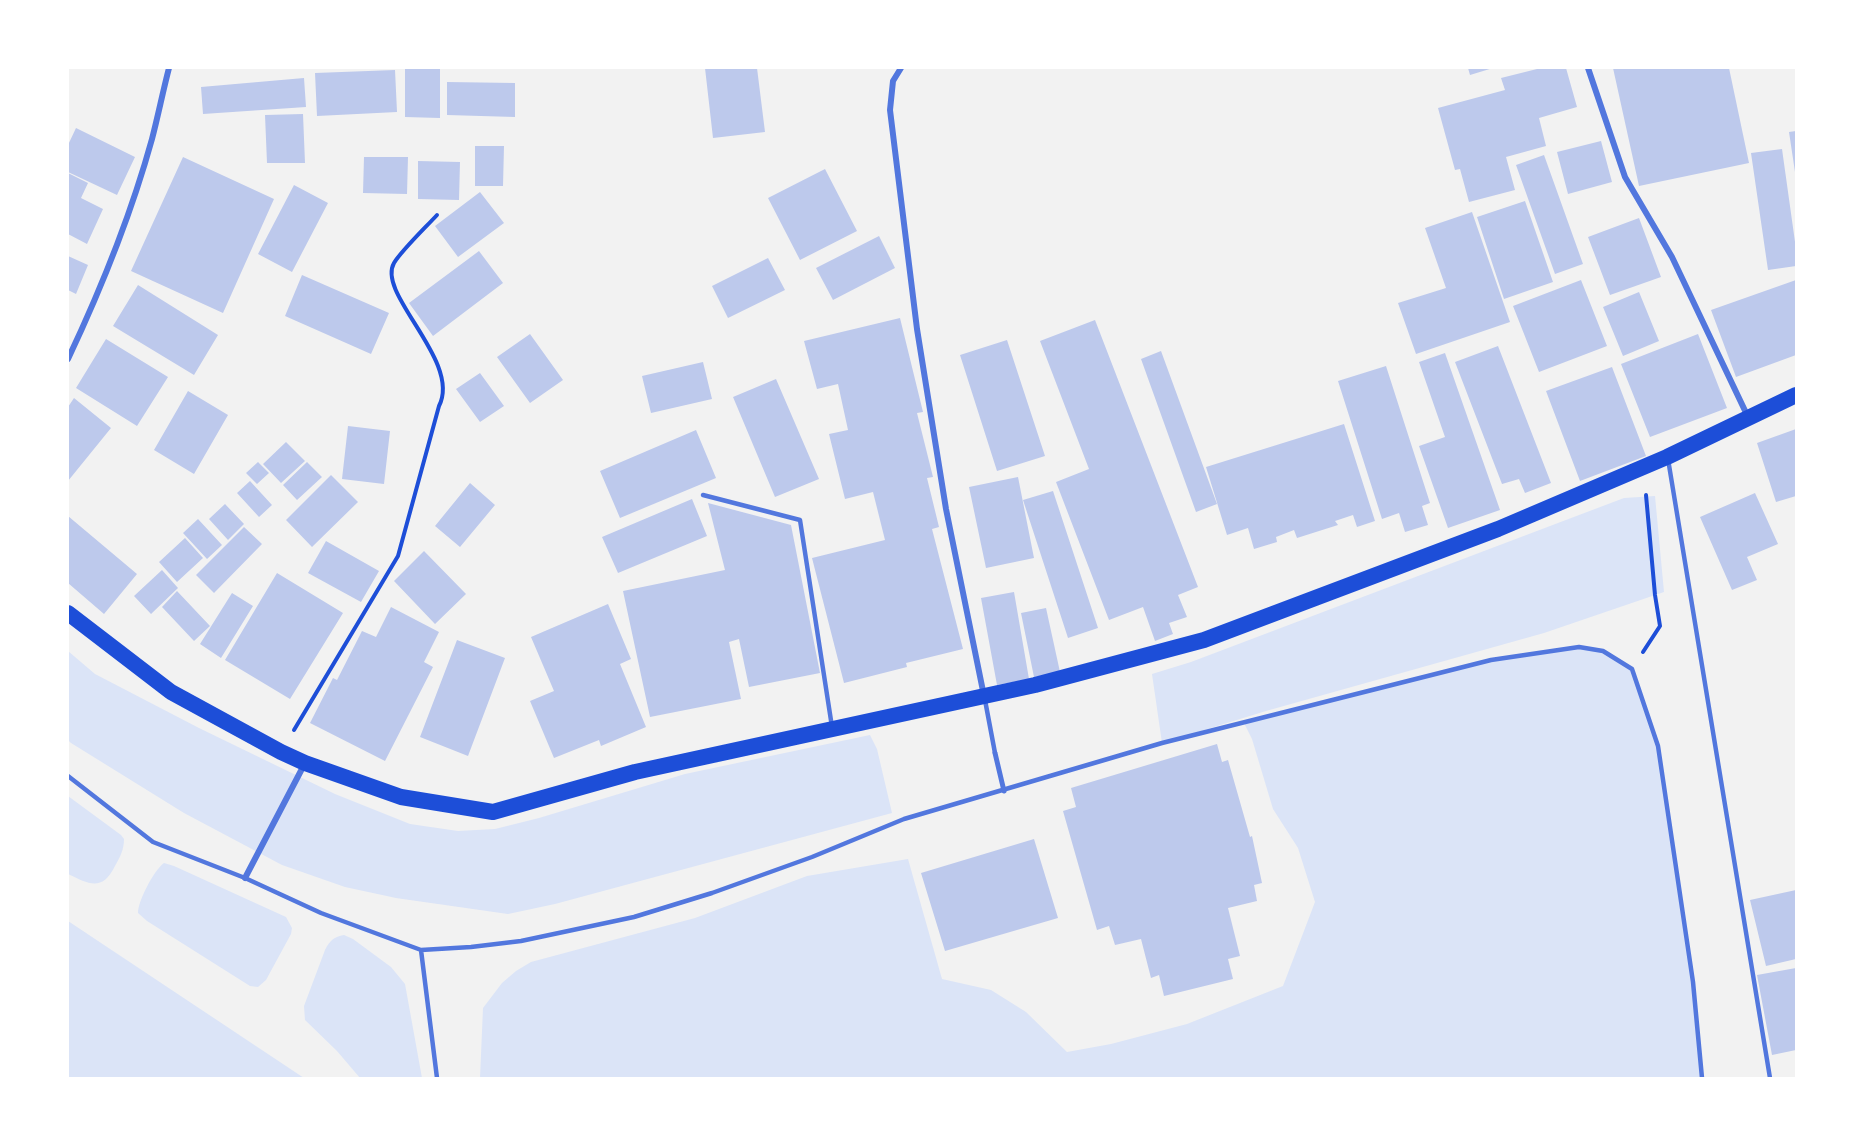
<!DOCTYPE html>
<html>
<head>
<meta charset="utf-8">
<style>
  body { margin:0 }
  #map { position:relative; width:1864px; height:1146px; overflow:hidden; background:#f2f2f2; font-family:"Roboto Condensed",sans-serif }
  canvas { display:block }
  .frame { position:absolute; inset:0; border:69px solid #fff; pointer-events:none }
</style>
</head>
<body>
<div id="map">
<canvas width="1864" height="1146"></canvas>
<div class="frame"></div>
</div>
<script>
const g = document.querySelector('canvas').getContext('2d');
g.lineJoin = 'round';
function paint(path, color) {
  g.fillStyle = color;
  g.fill(path, 'evenodd');
}
function trace(path, color, width, dash) {
  g.strokeStyle = color;
  g.lineWidth = width;
  g.lineCap = dash ? 'butt' : 'round';
  g.setLineDash(dash || []);
  g.stroke(path);
}
const green = new Path2D(`
  M 1655,496 L 1664,592 L 1544,633 L 1266,711 L 1162,743 L 1152,674 L 1191,662 L 1624,498 Z
  M 1579,647 L 1603,651 L 1632,669 L 1658,746 L 1693,982 L 1702,1078 L 480,1078 L 483,1008 L 502,983 L 516,971 L 531,962 L 695,918 L 807,876 L 908,859 L 942,979 L 991,990 L 1026,1012 L 1067,1052 L 1111,1044 L 1187,1024 L 1283,986 L 1315,902 L 1298,848 L 1273,809 L 1252,739 L 1244,723 L 1491,660 Z
  M 68,651 L 95,674 L 199,728 L 335,794 L 410,824 L 458,831 L 495,829 L 539,818 L 685,774 L 870,735 L 877,749 L 892,813 L 555,904 L 508,914 L 396,898 L 345,887 L 282,865 L 184,813 L 71,743 L 68,740 Z
  M 68,796 L 121,835 L 124,839 C 124,850 120,857 115,866 C 102,892 89,884 68,874 Z
  M 164,863 L 174,866 L 286,917 L 292,928 L 291,934 L 266,980 L 258,987 L 250,986 L 147,921 L 138,913 C 138,901 154,870 164,863 Z
  M 68,921 L 304,1078 L 68,1078 Z
  M 344,935 L 353,939 L 391,967 L 405,984 L 422,1078 L 360,1078 L 337,1051 L 305,1020 L 304,1006 L 325,950 C 330,940 334,937 344,935 Z`);
const building = new Path2D(`
  M 705,68 L 757,68 L 765,132 L 713,138 Z
  M 1468,68 L 1493,68 L 1470,75 Z
  M 1541,68 L 1566,68 L 1577,107 L 1539,118 L 1546,146 L 1506,157 L 1515,190 L 1469,202 L 1460,169 L 1455,170 L 1438,108 L 1505,90 L 1501,78 Z
  M 1613,68 L 1729,68 L 1749,163 L 1639,186 Z
  M 405,69 L 440,69 L 440,118 L 405,117 Z
  M 395,70 L 397,112 L 317,116 L 315,73 Z
  M 304,78 L 306,107 L 203,114 L 201,87 Z
  M 447,82 L 515,83 L 515,117 L 447,115 Z
  M 303,114 L 305,163 L 267,163 L 265,115 Z
  M 76,128 L 135,157 L 117,195 L 68,172 L 68,145 Z
  M 1796,131 L 1796,171 L 1795,172 L 1789,132 Z
  M 1601,141 L 1612,182 L 1568,194 L 1557,152 Z
  M 475,146 L 504,146 L 503,186 L 475,186 Z
  M 1782,149 L 1796,249 L 1796,266 L 1768,270 L 1751,153 Z
  M 1544,155 L 1583,264 L 1555,274 L 1516,165 Z
  M 183,157 L 274,199 L 223,313 L 131,271 Z
  M 364,157 L 408,157 L 407,194 L 363,193 Z
  M 418,161 L 460,162 L 459,200 L 418,199 Z
  M 825,169 L 857,231 L 800,260 L 768,198 Z
  M 68,173 L 88,183 L 81,198 L 103,209 L 87,244 L 68,234 Z
  M 294,185 L 328,203 L 292,272 L 258,254 Z
  M 480,192 L 504,223 L 458,257 L 435,226 Z
  M 1525,201 L 1553,282 L 1504,299 L 1477,217 Z
  M 1472,212 L 1510,322 L 1416,354 L 1398,303 L 1446,288 L 1425,228 Z
  M 1639,218 L 1661,277 L 1610,295 L 1588,237 Z
  M 879,236 L 895,268 L 833,300 L 816,268 Z
  M 479,251 L 503,283 L 433,336 L 409,303 Z
  M 68,256 L 88,265 L 76,294 L 68,290 Z
  M 768,258 L 785,290 L 728,318 L 712,286 Z
  M 302,275 L 389,313 L 371,354 L 285,316 Z
  M 1581,280 L 1607,346 L 1539,372 L 1513,306 Z
  M 1796,280 L 1796,355 L 1736,377 L 1711,310 Z
  M 138,285 L 218,335 L 194,375 L 113,326 Z
  M 1639,292 L 1659,341 L 1623,356 L 1603,307 Z
  M 900,318 L 923,412 L 917,413 L 933,477 L 927,478 L 939,527 L 932,529 L 963,649 L 906,663 L 907,667 L 844,683 L 812,558 L 885,540 L 873,492 L 845,499 L 829,434 L 848,430 L 838,384 L 817,389 L 804,341 Z
  M 1095,320 L 1198,587 L 1178,595 L 1187,617 L 1169,623 L 1173,634 L 1155,641 L 1143,607 L 1109,620 L 1056,482 L 1089,469 L 1040,341 Z
  M 530,334 L 563,380 L 530,403 L 497,357 Z
  M 1698,334 L 1727,408 L 1650,437 L 1621,364 Z
  M 106,339 L 168,377 L 137,426 L 76,388 Z
  M 1007,340 L 1045,456 L 997,471 L 960,355 Z
  M 1498,346 L 1551,483 L 1525,493 L 1519,479 L 1502,484 L 1455,362 Z
  M 1161,351 L 1217,504 L 1196,512 L 1141,359 Z
  M 1445,353 L 1500,510 L 1448,528 L 1419,446 L 1445,437 L 1419,362 Z
  M 703,362 L 712,399 L 651,413 L 642,376 Z
  M 1386,366 L 1430,503 L 1422,506 L 1428,525 L 1405,532 L 1399,513 L 1382,519 L 1338,381 Z
  M 1612,367 L 1646,456 L 1580,481 L 1546,391 Z
  M 480,373 L 504,406 L 480,422 L 456,389 Z
  M 776,379 L 819,479 L 775,497 L 733,397 Z
  M 188,391 L 228,415 L 194,474 L 154,450 Z
  M 74,398 L 111,428 L 68,481 L 68,407 Z
  M 1344,424 L 1375,521 L 1357,527 L 1353,515 L 1335,521 L 1338,525 L 1297,538 L 1294,530 L 1276,537 L 1277,542 L 1254,549 L 1248,528 L 1227,535 L 1206,467 Z
  M 348,426 L 390,431 L 384,484 L 342,479 Z
  M 1796,429 L 1796,496 L 1776,502 L 1757,443 Z
  M 696,430 L 716,478 L 620,518 L 600,471 Z
  M 286,442 L 305,461 L 281,483 L 263,464 Z
  M 258,462 L 269,473 L 257,484 L 246,473 Z
  M 307,462 L 322,477 L 297,500 L 283,485 Z
  M 331,475 L 358,502 L 312,547 L 286,520 Z
  M 1018,477 L 1034,558 L 986,568 L 969,487 Z
  M 250,481 L 272,505 L 259,517 L 237,493 Z
  M 470,483 L 495,505 L 460,547 L 435,526 Z
  M 1053,491 L 1098,628 L 1068,638 L 1023,500 Z
  M 1755,493 L 1778,544 L 1747,557 L 1757,580 L 1732,590 L 1700,517 Z
  M 692,499 L 707,536 L 618,573 L 602,537 Z
  M 708,503 L 791,525 L 820,673 L 749,687 L 739,639 L 729,642 L 741,699 L 650,717 L 623,591 L 725,570 Z
  M 225,504 L 244,524 L 228,540 L 209,519 Z
  M 68,516 L 137,574 L 104,614 L 68,583 Z
  M 198,519 L 222,545 L 207,559 L 183,533 Z
  M 244,527 L 262,544 L 214,593 L 196,575 Z
  M 185,538 L 203,558 L 177,582 L 159,562 Z
  M 326,541 L 379,571 L 361,602 L 308,573 Z
  M 424,551 L 466,594 L 435,624 L 394,581 Z
  M 162,570 L 178,588 L 151,614 L 134,596 Z
  M 277,573 L 343,613 L 290,699 L 225,660 Z
  M 177,591 L 210,626 L 194,641 L 162,607 Z
  M 1014,592 L 1029,679 L 997,685 L 981,598 Z
  M 232,593 L 253,606 L 221,658 L 200,644 Z
  M 608,604 L 631,659 L 620,664 L 646,727 L 601,746 L 599,740 L 554,758 L 530,701 L 554,691 L 531,637 Z
  M 391,607 L 439,632 L 424,662 L 433,667 L 385,761 L 310,723 L 333,678 L 337,680 L 362,631 L 376,637 Z
  M 1046,608 L 1060,672 L 1034,677 L 1021,613 Z
  M 457,640 L 505,658 L 468,756 L 420,737 Z
  M 1217,744 L 1222,762 L 1228,760 L 1250,837 L 1252,836 L 1262,883 L 1254,885 L 1257,901 L 1228,908 L 1240,956 L 1228,959 L 1233,979 L 1164,996 L 1159,975 L 1151,978 L 1141,939 L 1115,945 L 1109,926 L 1097,930 L 1063,811 L 1076,807 L 1071,788 Z
  M 1034,839 L 1058,918 L 945,951 L 921,873 Z
  M 1796,890 L 1796,959 L 1766,966 L 1750,900 Z
  M 1796,968 L 1796,1050 L 1772,1055 L 1757,975 Z`);
const path = new Path2D(`
  M 1643,652 L 1660,626 L 1655,595 L 1646,495
  M 294,730 L 398,556 L 439,406 C 462,361 376,294 394,263 C 402,250 426,227 437,215`);
const service = new Path2D(`
  M 1668,459 L 1770,1078
  M 703,495 L 800,520 L 832,727
  M 985,700 L 995,753
  M 68,776 L 153,842 L 245,878 L 321,913 L 421,950 L 471,947 L 521,941 L 634,917 L 712,893 L 812,857 L 904,819 L 1162,743 L 1491,660 L 1579,647 L 1603,651 L 1632,669 L 1658,746 L 1693,982 L 1702,1078
  M 421,950 L 437,1078`);
const pedestrian = new Path2D(`
  M 995,753 L 1004,791`);
const minor = new Path2D(`
  M 901,68 L 893,81 L 890,110 L 917,329 L 946,509 L 984,696
  M 1588,68 L 1625,177 L 1672,257 L 1748,417
  M 68,359 C 101,289 131,215 152,139 C 158,116 163,91 169,68
  M 245,878 L 305,763`);
const trunk = new Path2D(`
  M 68,613 L 171,692 L 281,752 L 305,763 L 401,797 L 493,812 L 635,772 L 1035,685 L 1204,640 L 1498,529 L 1667,457 L 1796,395`);
paint(green, '#dbe4f7');
paint(building, '#bdc9ec');
trace(path, '#1d4ed8', 4);
trace(service, '#5277de', 4.5);
trace(pedestrian, '#5277de', 5);
trace(minor, '#5277de', 6);
trace(trunk, '#1d4ed8', 16);
</script>
</body>
</html>
